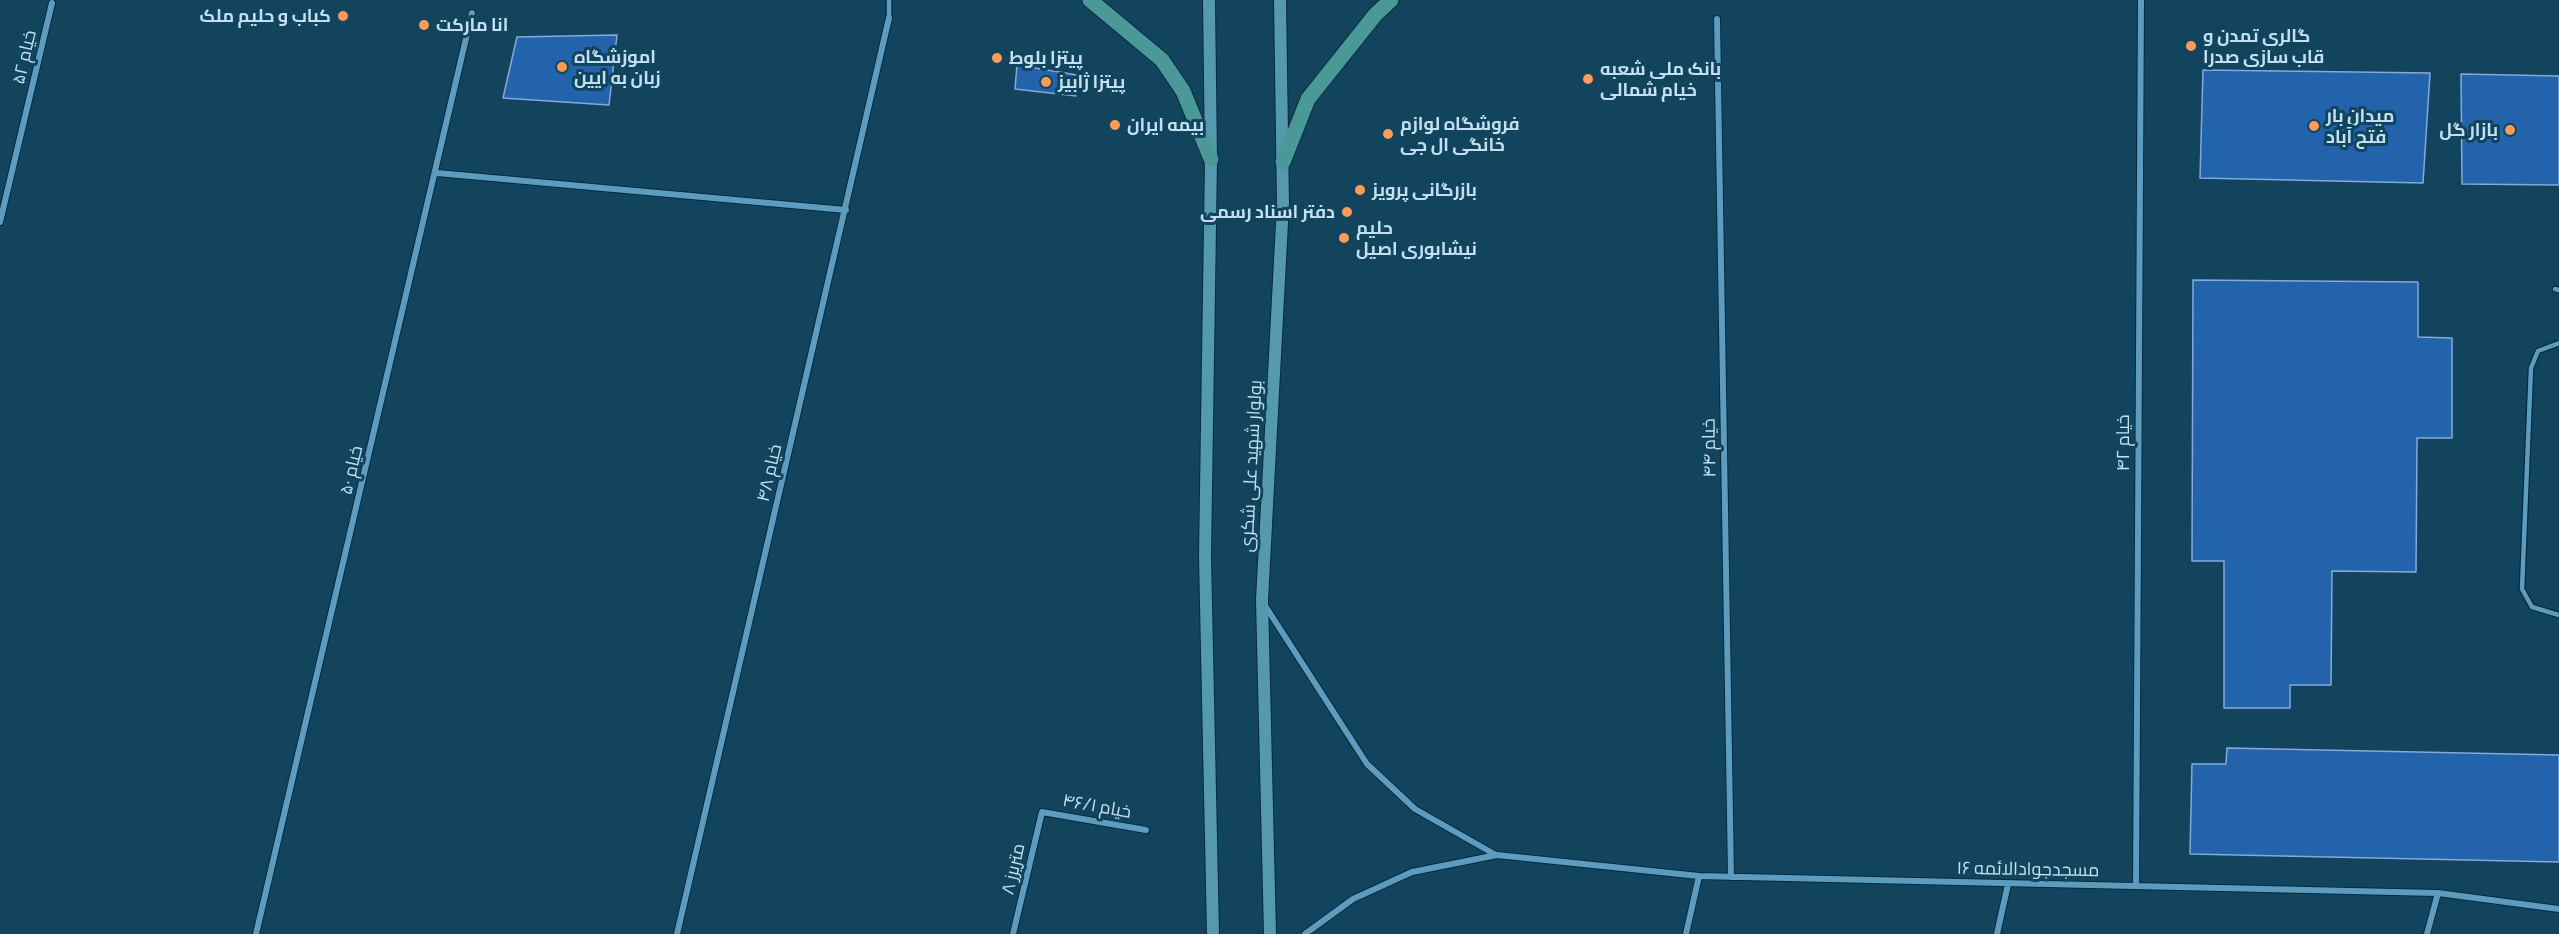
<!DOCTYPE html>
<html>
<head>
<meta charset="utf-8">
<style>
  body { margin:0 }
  canvas { display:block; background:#12455d }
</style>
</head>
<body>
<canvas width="2559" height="934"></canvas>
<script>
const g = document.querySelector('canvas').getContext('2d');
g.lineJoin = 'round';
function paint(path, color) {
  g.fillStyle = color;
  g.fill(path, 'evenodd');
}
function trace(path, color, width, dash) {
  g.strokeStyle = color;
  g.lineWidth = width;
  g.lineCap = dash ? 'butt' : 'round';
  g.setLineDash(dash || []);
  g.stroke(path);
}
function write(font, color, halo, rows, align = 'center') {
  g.font = font + ' Commissioner,Cairo,sans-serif';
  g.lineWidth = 6;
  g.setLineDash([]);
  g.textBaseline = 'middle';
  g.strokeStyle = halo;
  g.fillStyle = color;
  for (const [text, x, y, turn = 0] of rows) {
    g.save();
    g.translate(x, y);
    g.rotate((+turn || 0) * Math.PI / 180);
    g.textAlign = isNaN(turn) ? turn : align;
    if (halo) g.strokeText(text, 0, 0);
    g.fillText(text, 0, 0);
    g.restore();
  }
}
const building = new Path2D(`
  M 617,35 L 609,105 L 503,98 L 517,37 Z
  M 1017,65 L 1077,75 L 1076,96 L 1015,89 Z
  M 2203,70 L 2430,73 L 2423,183 L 2200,178 Z
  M 2461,74 L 2559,76 L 2559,185 L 2462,184 Z
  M 2193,280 L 2418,282 L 2418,337 L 2452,338 L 2452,438 L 2417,438 L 2416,572 L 2332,571 L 2331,685 L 2290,685 L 2290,708 L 2224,708 L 2224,561 L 2192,561 Z
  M 2227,748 L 2559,755 L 2559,862 L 2190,854 L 2192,764 L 2226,764 Z`);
const service = new Path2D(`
  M 889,0 L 889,18
  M 2555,289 L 2559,290
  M 2559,343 L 2538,351 L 2531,368 L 2522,589 L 2532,607 L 2559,615`);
const minor = new Path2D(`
  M 1717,19 L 1731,877
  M 437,173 L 846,210
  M 0,222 L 52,3
  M 1264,604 L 1367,764 L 1415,809 L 1496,855
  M 2136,886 L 2141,0
  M 256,934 L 472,13
  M 677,934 L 889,18
  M 1013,934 L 1042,812 L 1146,830
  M 1305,934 L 1353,899 L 1412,872 L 1497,855 L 1699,876 L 2438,893 L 2559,909
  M 1686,934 L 1699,876
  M 1997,934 L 2008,884
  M 2427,934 L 2438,893`);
const secondary = new Path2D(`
  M 1209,0 L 1211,159 L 1205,556 L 1213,934
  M 1270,934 L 1262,600 L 1283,204 L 1280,0`);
const primary = new Path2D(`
  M 1090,0 L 1162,60 L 1183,91 L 1211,159
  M 1283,162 L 1308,99 L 1375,15 L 1391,0`);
const markers = [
  [343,16,6,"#fd9c57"],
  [424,25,6,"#fd9c57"],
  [2191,46,6,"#fd9c57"],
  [997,58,6,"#fd9c57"],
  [562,67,6,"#fd9c57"],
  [1588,79,6,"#fd9c57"],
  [1046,82,6,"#fd9c57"],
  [1115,125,6,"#fd9c57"],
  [2314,126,6,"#fd9c57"],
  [2510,130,6,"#fd9c57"],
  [1388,134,6,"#fd9c57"],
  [1360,190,6,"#fd9c57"],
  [1347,212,6,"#fd9c57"],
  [1344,238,6,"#fd9c57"]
];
const poiNames = [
  ["کباب و حلیم ملک",331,16,"right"],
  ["انا مارکت",436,25],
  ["گالری تمدن و",2203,36],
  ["قاب سازی صدرا",2203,57],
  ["اموزشگاه",574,57],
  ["زبان به ایین",574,78],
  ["پیتزا بلوط",1009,58],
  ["بانک ملی شعبه",1600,69],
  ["خیام شمالی",1600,90],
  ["پیتزا ژابیز",1058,82],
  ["میدان بار",2326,116],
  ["فتح آباد",2326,137],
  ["فروشگاه لوازم",1400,124],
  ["خانگی ال جی",1400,145],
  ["بیمه ایران",1127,125],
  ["بازار گل",2498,130,"right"],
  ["بازرگانی پرویز",1372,190],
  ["دفتر اسناد رسمی",1335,212,"right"],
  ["حلیم",1356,228],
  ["نیشابوری اصیل",1356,249]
];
const streetNames = [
  ["خیام ۵۲",24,57,-77],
  ["خیام ۴۲",2123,443,-90],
  ["خیام ۴۴",1709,448,-91],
  ["بولوار شهید علی شکری",1251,466,-87],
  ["خیام ۵۰",351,470,-77],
  ["خیام ۴۸",769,473,-77],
  ["خیام ۴۶/۱",1097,806,10],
  ["۸ متریرز",1013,869,-77],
  ["مسجدجوادالائمه ۱۶",2028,869,1]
];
paint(building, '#2363ac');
trace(building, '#83aadb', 1.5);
trace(service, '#062a3b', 7);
trace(minor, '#062a3b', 8);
trace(secondary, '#062a3b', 14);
trace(primary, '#062a3b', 17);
trace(service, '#5d9cbf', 4.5);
trace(minor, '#5d9cbf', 6);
trace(secondary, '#549aac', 12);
trace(primary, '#4b9899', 15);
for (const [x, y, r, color] of markers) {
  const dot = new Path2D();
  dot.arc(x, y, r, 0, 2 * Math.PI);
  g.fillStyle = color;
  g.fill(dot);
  trace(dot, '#12455d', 2);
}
write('bold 18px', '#c1e0f3', '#12455d', poiNames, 'left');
write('18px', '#c1e0f3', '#12455d', streetNames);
</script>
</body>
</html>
